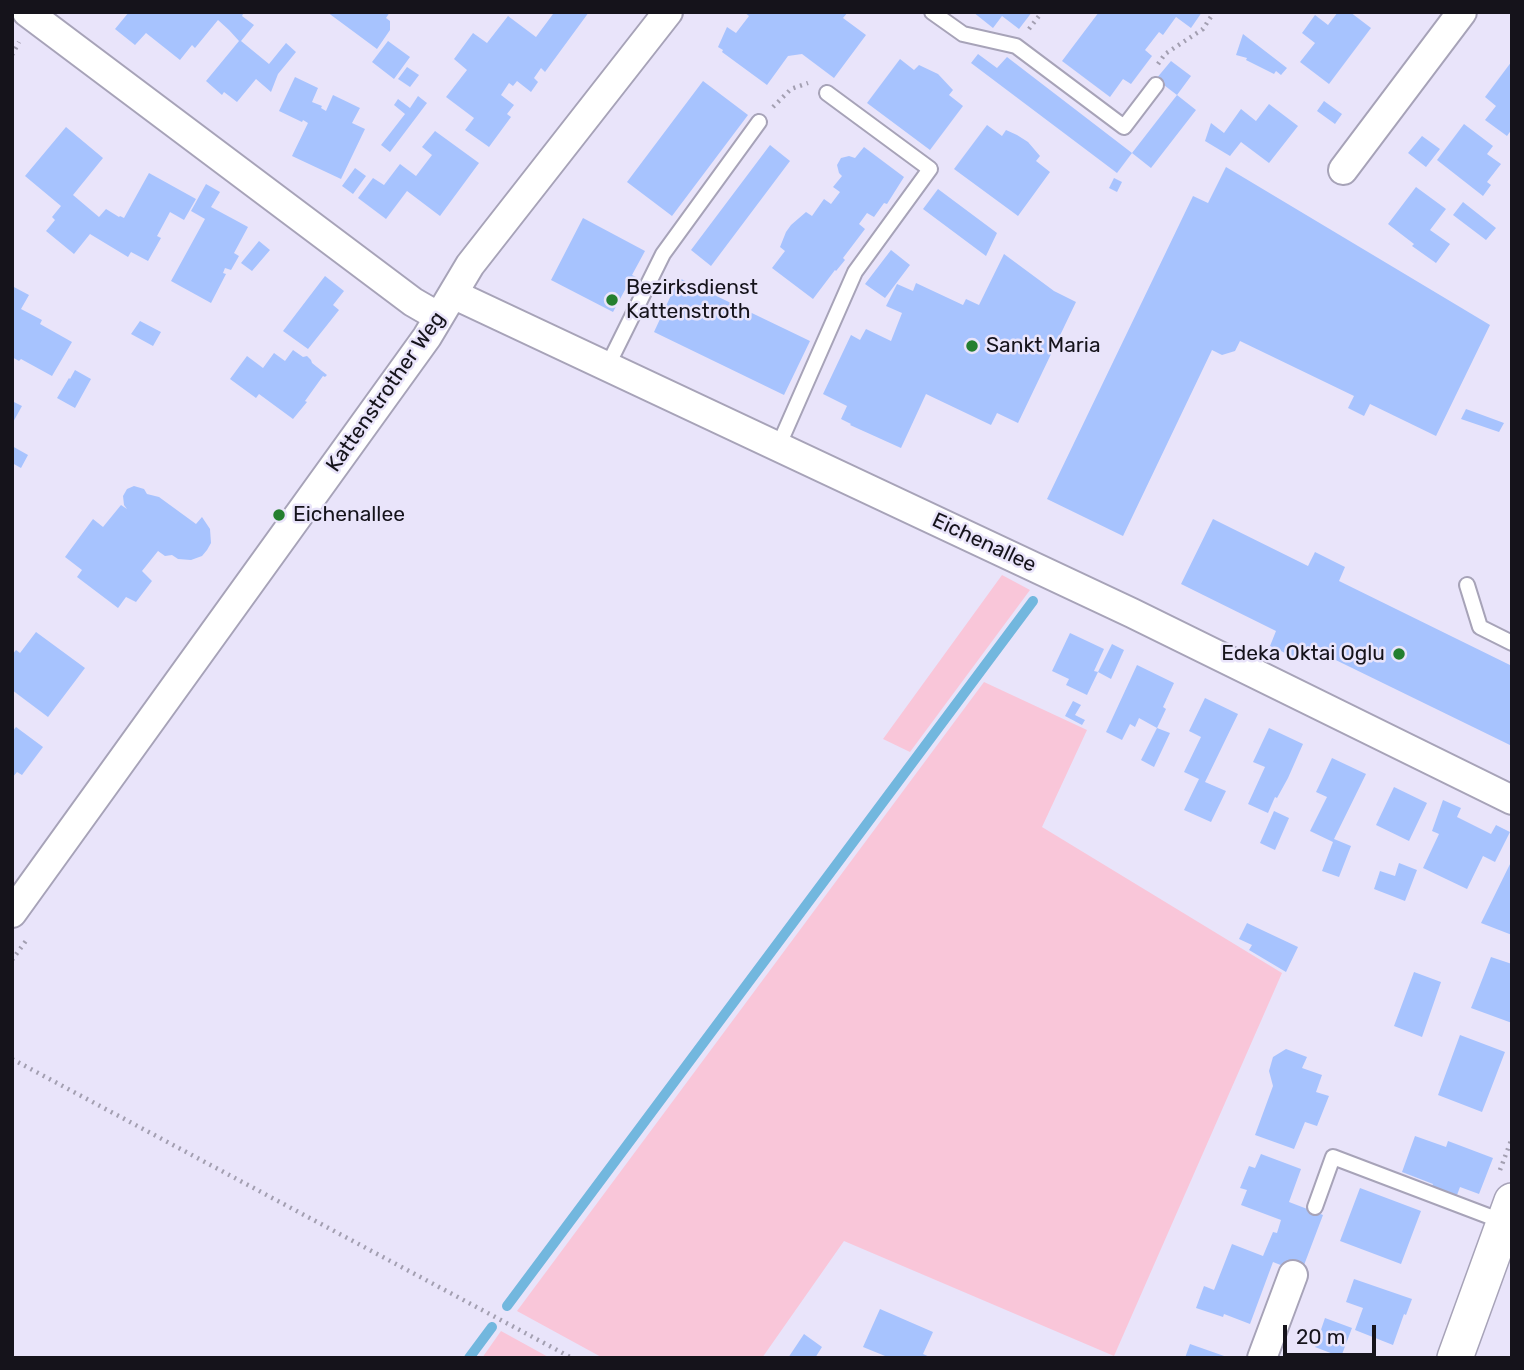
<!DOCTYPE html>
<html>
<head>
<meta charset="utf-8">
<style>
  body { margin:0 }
  #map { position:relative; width:1524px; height:1370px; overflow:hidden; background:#e9e4fa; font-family:Rubik,sans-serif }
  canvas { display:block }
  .frame { position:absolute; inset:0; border:14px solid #15131b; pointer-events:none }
  .scale { position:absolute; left:1283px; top:1325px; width:93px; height:32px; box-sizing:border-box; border:4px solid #15131b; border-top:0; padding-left:9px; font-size:21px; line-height:24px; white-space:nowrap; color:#15131b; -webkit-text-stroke:5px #e9e4fa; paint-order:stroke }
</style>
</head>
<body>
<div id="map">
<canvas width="1524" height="1370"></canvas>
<div class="frame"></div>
<div class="scale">20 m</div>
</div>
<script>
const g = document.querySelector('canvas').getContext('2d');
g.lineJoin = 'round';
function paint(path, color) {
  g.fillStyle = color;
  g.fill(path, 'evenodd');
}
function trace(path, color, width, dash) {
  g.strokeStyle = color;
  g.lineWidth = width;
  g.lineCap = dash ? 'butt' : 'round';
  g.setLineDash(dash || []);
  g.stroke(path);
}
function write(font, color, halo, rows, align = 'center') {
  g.font = font + ' Rubik,sans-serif';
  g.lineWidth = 5;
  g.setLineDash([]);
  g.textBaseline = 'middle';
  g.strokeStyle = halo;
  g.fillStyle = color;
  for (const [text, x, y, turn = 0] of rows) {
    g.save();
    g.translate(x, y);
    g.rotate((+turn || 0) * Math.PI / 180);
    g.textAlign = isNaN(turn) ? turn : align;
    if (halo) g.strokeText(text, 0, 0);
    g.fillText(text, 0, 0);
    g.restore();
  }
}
const green = new Path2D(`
  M 1002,575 L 1030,590 L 910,752 L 883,739 Z
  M 984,682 L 1087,730 L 1042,827 L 1282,973 L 1114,1356 L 844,1241 L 762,1358 L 603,1358 L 517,1311 Z
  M 501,1331 L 550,1358 L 482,1358 Z`);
const stream = new Path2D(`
  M 507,1306 L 1033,601
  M 469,1358 L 492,1327`);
const building = new Path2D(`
  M 129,12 L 150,12 L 153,14 L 155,12 L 244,12 L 242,16 L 254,25 L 241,41 L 269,64 L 286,43 L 296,52 L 278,74 L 271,92 L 256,79 L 237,102 L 224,92 L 222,95 L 206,81 L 239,41 L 229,30 L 218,20 L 195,48 L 192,45 L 180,60 L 146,33 L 135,45 L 115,29 Z
  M 327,12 L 390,12 L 386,18 L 390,21 L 390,30 L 377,49 Z
  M 550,12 L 589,12 L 545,72 L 541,68 L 534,78 L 538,82 L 531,92 L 517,81 L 513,86 L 509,83 L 501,95 L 514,105 L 507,114 L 511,117 L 489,147 L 465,130 L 474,118 L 446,97 L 467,70 L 454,59 L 473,33 L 487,43 L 508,16 L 536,37 L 553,14 Z
  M 744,12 L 848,12 L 843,18 L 866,35 L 834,78 L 802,54 L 788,56 L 767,85 L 722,52 L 723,50 L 718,47 L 727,27 L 736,33 L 749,16 Z
  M 973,12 L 1032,12 L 1019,29 L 1002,16 L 993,28 Z
  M 1099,12 L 1202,12 L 1191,28 L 1176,17 L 1163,35 L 1159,32 L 1145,50 L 1152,56 L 1131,84 L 1123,79 L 1110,97 L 1062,61 Z
  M 1338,12 L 1350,12 L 1371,28 L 1329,84 L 1300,62 L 1315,43 L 1302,33 L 1315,15 L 1328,25 Z
  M 1243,34 L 1287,68 L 1281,75 L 1276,71 L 1274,74 L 1246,60 L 1247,58 L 1236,55 Z
  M 388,41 L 410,57 L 394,79 L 372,62 Z
  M 978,54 L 997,68 L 1007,57 L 1132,153 L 1117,173 L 971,63 Z
  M 900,59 L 914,70 L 919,65 L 938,74 L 953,90 L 949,95 L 963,106 L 930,150 L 867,103 Z
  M 1171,61 L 1191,76 L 1177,95 L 1156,79 Z
  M 1512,61 L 1512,129 L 1507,136 L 1485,120 L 1496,106 L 1485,97 Z
  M 407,67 L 419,75 L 410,87 L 398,79 Z
  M 295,77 L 318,88 L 312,102 L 322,106 L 321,108 L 326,111 L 333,95 L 360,108 L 352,123 L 365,129 L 341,179 L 292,156 L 308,123 L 303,120 L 302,122 L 279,111 Z
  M 703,81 L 748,115 L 672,216 L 627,182 Z
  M 1177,95 L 1196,110 L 1151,168 L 1132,153 Z
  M 418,96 L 427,103 L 390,152 L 381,145 L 405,114 L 394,105 L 398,99 L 410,108 Z
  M 1324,101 L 1342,114 L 1335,124 L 1317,111 Z
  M 1269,104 L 1298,126 L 1269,163 L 1241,142 L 1230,156 L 1205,141 L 1211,123 L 1224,133 L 1241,109 L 1256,121 Z
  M 1464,124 L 1493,146 L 1487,154 L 1501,164 L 1487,182 L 1491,185 L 1483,196 L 1437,160 Z
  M 987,125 L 1002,136 L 1006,130 L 1017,135 L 1028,142 L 1040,156 L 1036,161 L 1050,172 L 1018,216 L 954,169 Z
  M 66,127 L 103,158 L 73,195 L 99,217 L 106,209 L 119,217 L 120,216 L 124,218 L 149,173 L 196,199 L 184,220 L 170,212 L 157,236 L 161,238 L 148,261 L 131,252 L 128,257 L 90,234 L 74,254 L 46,231 L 55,220 L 52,217 L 61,206 L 25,176 Z
  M 435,131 L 479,163 L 440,216 L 407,191 L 386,219 L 358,198 L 373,178 L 384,185 L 400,164 L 416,176 L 432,155 L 422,147 Z
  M 1422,136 L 1440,149 L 1426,167 L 1408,153 Z
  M 770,145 L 790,161 L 711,266 L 691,250 Z
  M 864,147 L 904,177 L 887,204 L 884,203 L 874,217 L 867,213 L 859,224 L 865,229 L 843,258 L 845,260 L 836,271 L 835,270 L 813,299 L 772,268 L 785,251 L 780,247 L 786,232 L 791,225 L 806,212 L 812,216 L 824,199 L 831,204 L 840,192 L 833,187 L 842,176 L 839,173 L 837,165 L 841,158 L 849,156 L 855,158 Z
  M 1226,167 L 1490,325 L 1436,436 L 1370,404 L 1364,416 L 1348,408 L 1354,396 L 1240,341 L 1235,351 L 1222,355 L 1212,350 L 1123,536 L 1047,499 L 1193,196 L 1208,203 Z
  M 355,168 L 366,176 L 353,194 L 342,186 Z
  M 1114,178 L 1122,182 L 1117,192 L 1109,188 Z
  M 206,184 L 220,192 L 211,207 L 248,227 L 234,253 L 239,256 L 231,270 L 225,268 L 223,273 L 226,274 L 211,303 L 171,281 L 205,219 L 191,211 Z
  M 1416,187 L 1446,209 L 1430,230 L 1450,244 L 1436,263 L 1412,246 L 1414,244 L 1388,224 Z
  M 938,189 L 997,233 L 986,256 L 923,209 Z
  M 1463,202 L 1496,228 L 1486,240 L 1453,215 Z
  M 583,218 L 645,251 L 632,275 L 640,279 L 640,287 L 637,290 L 633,291 L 626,288 L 613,312 L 551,280 Z
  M 259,241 L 270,250 L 252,271 L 241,263 Z
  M 891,250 L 910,265 L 885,298 L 865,284 Z
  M 1004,254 L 1054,291 L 1076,302 L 1018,423 L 997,413 L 991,425 L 926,394 L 901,448 L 850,425 L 851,424 L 841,419 L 847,406 L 823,394 L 851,335 L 860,340 L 866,329 L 891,341 L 902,313 L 886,306 L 897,284 L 913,291 L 916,283 L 963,305 L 966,299 L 979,305 Z
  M 325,276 L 344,291 L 333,305 L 339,310 L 308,349 L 283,331 Z
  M 679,278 L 810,341 L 784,395 L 654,332 Z
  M 12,286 L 29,295 L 21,309 L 42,320 L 40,324 L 72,342 L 52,376 L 21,359 L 19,361 L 12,357 Z
  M 140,321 L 161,332 L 153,346 L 131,334 Z
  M 293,350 L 303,357 L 307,356 L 311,360 L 312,363 L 327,375 L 325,377 L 323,376 L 305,401 L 307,402 L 293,419 L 259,394 L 256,398 L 230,379 L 247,356 L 263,368 L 274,353 L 285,361 Z
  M 75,370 L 91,379 L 75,408 L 57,398 L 69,378 L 70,379 Z
  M 12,401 L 22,406 L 12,424 Z
  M 1466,409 L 1504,423 L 1499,432 L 1461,419 Z
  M 12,446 L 28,455 L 21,468 L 12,463 Z
  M 134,486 L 144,489 L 147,494 L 159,497 L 196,524 L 202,517 L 210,529 L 211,543 L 207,550 L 202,556 L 191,560 L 178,559 L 172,555 L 165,556 L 158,551 L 142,571 L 152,581 L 136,602 L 126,597 L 118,608 L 77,577 L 82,570 L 65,557 L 93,519 L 103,527 L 121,505 L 127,509 L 124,505 L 123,496 L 127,489 Z
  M 1213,519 L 1308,566 L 1315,552 L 1345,567 L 1339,581 L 1512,666 L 1512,746 L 1307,646 L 1300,660 L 1270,646 L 1276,631 L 1181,584 Z
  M 36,632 L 85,668 L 48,717 L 12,690 L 12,655 L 16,650 L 20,653 Z
  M 1070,633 L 1104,649 L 1094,671 L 1098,672 L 1087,695 L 1066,685 L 1069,679 L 1052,671 Z
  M 1112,644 L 1124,650 L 1111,679 L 1098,672 Z
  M 1137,665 L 1174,683 L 1163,707 L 1166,709 L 1157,728 L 1139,718 L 1135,727 L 1130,724 L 1122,740 L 1106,732 Z
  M 1205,698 L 1238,714 L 1205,782 L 1226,791 L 1211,822 L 1184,810 L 1199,779 L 1184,772 L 1201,737 L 1189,731 Z
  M 1073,701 L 1081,705 L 1075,715 L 1085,720 L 1082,725 L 1065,716 Z
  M 16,727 L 43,747 L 22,775 L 17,772 L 12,778 L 12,732 Z
  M 1157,728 L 1170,733 L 1154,767 L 1141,760 Z
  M 1269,728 L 1303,744 L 1288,778 L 1277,798 L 1275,797 L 1268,813 L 1248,804 L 1265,767 L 1253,762 Z
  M 1332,758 L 1366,774 L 1334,839 L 1351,846 L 1339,877 L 1322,871 L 1333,842 L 1310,831 L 1327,797 L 1316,792 Z
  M 1394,787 L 1427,803 L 1409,841 L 1376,825 Z
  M 1443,800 L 1461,808 L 1457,817 L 1491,834 L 1496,825 L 1510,832 L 1495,862 L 1483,856 L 1467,889 L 1423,868 L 1439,834 L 1432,831 Z
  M 1274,811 L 1289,818 L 1275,850 L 1260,843 Z
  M 1512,860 L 1512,935 L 1481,923 Z
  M 1399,863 L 1417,870 L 1405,901 L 1374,889 L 1380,871 L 1395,876 Z
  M 1247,923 L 1298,947 L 1286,972 L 1249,950 L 1252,945 L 1239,939 Z
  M 1491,957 L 1512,964 L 1512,1023 L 1471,1008 Z
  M 1414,972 L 1441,982 L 1422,1037 L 1394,1026 Z
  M 1460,1035 L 1505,1052 L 1482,1112 L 1438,1095 Z
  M 1286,1049 L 1307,1057 L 1302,1068 L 1322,1075 L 1316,1092 L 1329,1096 L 1317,1126 L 1305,1122 L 1294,1149 L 1255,1135 L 1273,1086 L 1269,1071 L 1273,1057 Z
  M 1415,1136 L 1446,1147 L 1448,1141 L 1493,1158 L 1479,1194 L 1460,1187 L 1457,1195 L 1432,1186 L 1433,1184 L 1402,1172 Z
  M 1261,1154 L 1301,1169 L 1289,1202 L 1323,1215 L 1301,1273 L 1273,1262 L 1250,1324 L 1224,1314 L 1223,1317 L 1196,1308 L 1204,1286 L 1214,1290 L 1232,1244 L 1263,1256 L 1273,1232 L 1277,1233 L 1281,1220 L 1241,1205 L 1247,1190 L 1240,1188 L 1249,1166 L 1255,1168 Z
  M 1360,1188 L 1421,1211 L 1401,1264 L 1340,1241 Z
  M 1354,1279 L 1412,1299 L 1406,1315 L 1404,1314 L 1393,1345 L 1355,1330 L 1363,1308 L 1346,1302 Z
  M 880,1309 L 933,1332 L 923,1354 L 932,1358 L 890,1358 L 863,1347 Z
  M 1325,1318 L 1352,1328 L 1341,1357 L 1315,1347 Z
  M 804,1334 L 822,1347 L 815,1358 L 788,1358 Z
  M 1190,1344 L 1227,1357 L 1227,1358 L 1185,1358 Z`);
const path = new Path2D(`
  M 1029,29 L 1042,12
  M 12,55 L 19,42
  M 1158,64 L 1165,54 L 1203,29 L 1214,12
  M 773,107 L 791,89 L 808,83
  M 12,960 L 28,938
  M 12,1059 L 572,1358
  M 1500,1170 L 1512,1138`);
const service = new Path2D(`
  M 932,12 L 963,34 L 1016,46 L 1124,127 L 1156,85
  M 607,367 L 663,254 L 759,122
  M 778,447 L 855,272 L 930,169 L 827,93
  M 1467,585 L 1480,627 L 1512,643
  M 1315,1207 L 1333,1157 L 1504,1222`);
const minor = new Path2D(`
  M 27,12 L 413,302 L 439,317
  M 1343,170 L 1462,12
  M 453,294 L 1132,613 L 1512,800
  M 12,913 L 427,337 L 470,265 L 668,12
  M 1262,1358 L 1293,1275`);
const tertiary = new Path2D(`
  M 1455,1358 L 1512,1201`);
const markers = [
  [612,300,7,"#247f2f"],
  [972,346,7,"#247f2f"],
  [279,515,7,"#247f2f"],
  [1399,654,7,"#247f2f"]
];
const poiNames = [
  ["Bezirksdienst",626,288],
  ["Kattenstroth",626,312],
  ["Sankt Maria",986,346],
  ["Eichenallee",293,515],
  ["Edeka Oktai Oglu",1385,654,"right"]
];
const streetNames = [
  ["Kattenstrother Weg",386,392,-55],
  ["Eichenallee",984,543,25]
];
paint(green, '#f9c6d9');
trace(stream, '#72b7de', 10);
paint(building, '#a7c3fe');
trace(service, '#a7a3b8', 18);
trace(minor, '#a7a3b8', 32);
trace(tertiary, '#a7a3b8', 38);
trace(path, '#a39fb1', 4.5, [2, 5]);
trace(service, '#fff', 14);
trace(minor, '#fff', 28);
trace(tertiary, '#fff', 35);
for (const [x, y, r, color] of markers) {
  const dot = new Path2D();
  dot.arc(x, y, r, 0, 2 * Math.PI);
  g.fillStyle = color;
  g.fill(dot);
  trace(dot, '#e9e4fa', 2.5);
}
write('21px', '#15131b', '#e9e4fa', poiNames, 'left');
write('21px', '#15131b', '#e9e4fa', streetNames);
</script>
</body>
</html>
